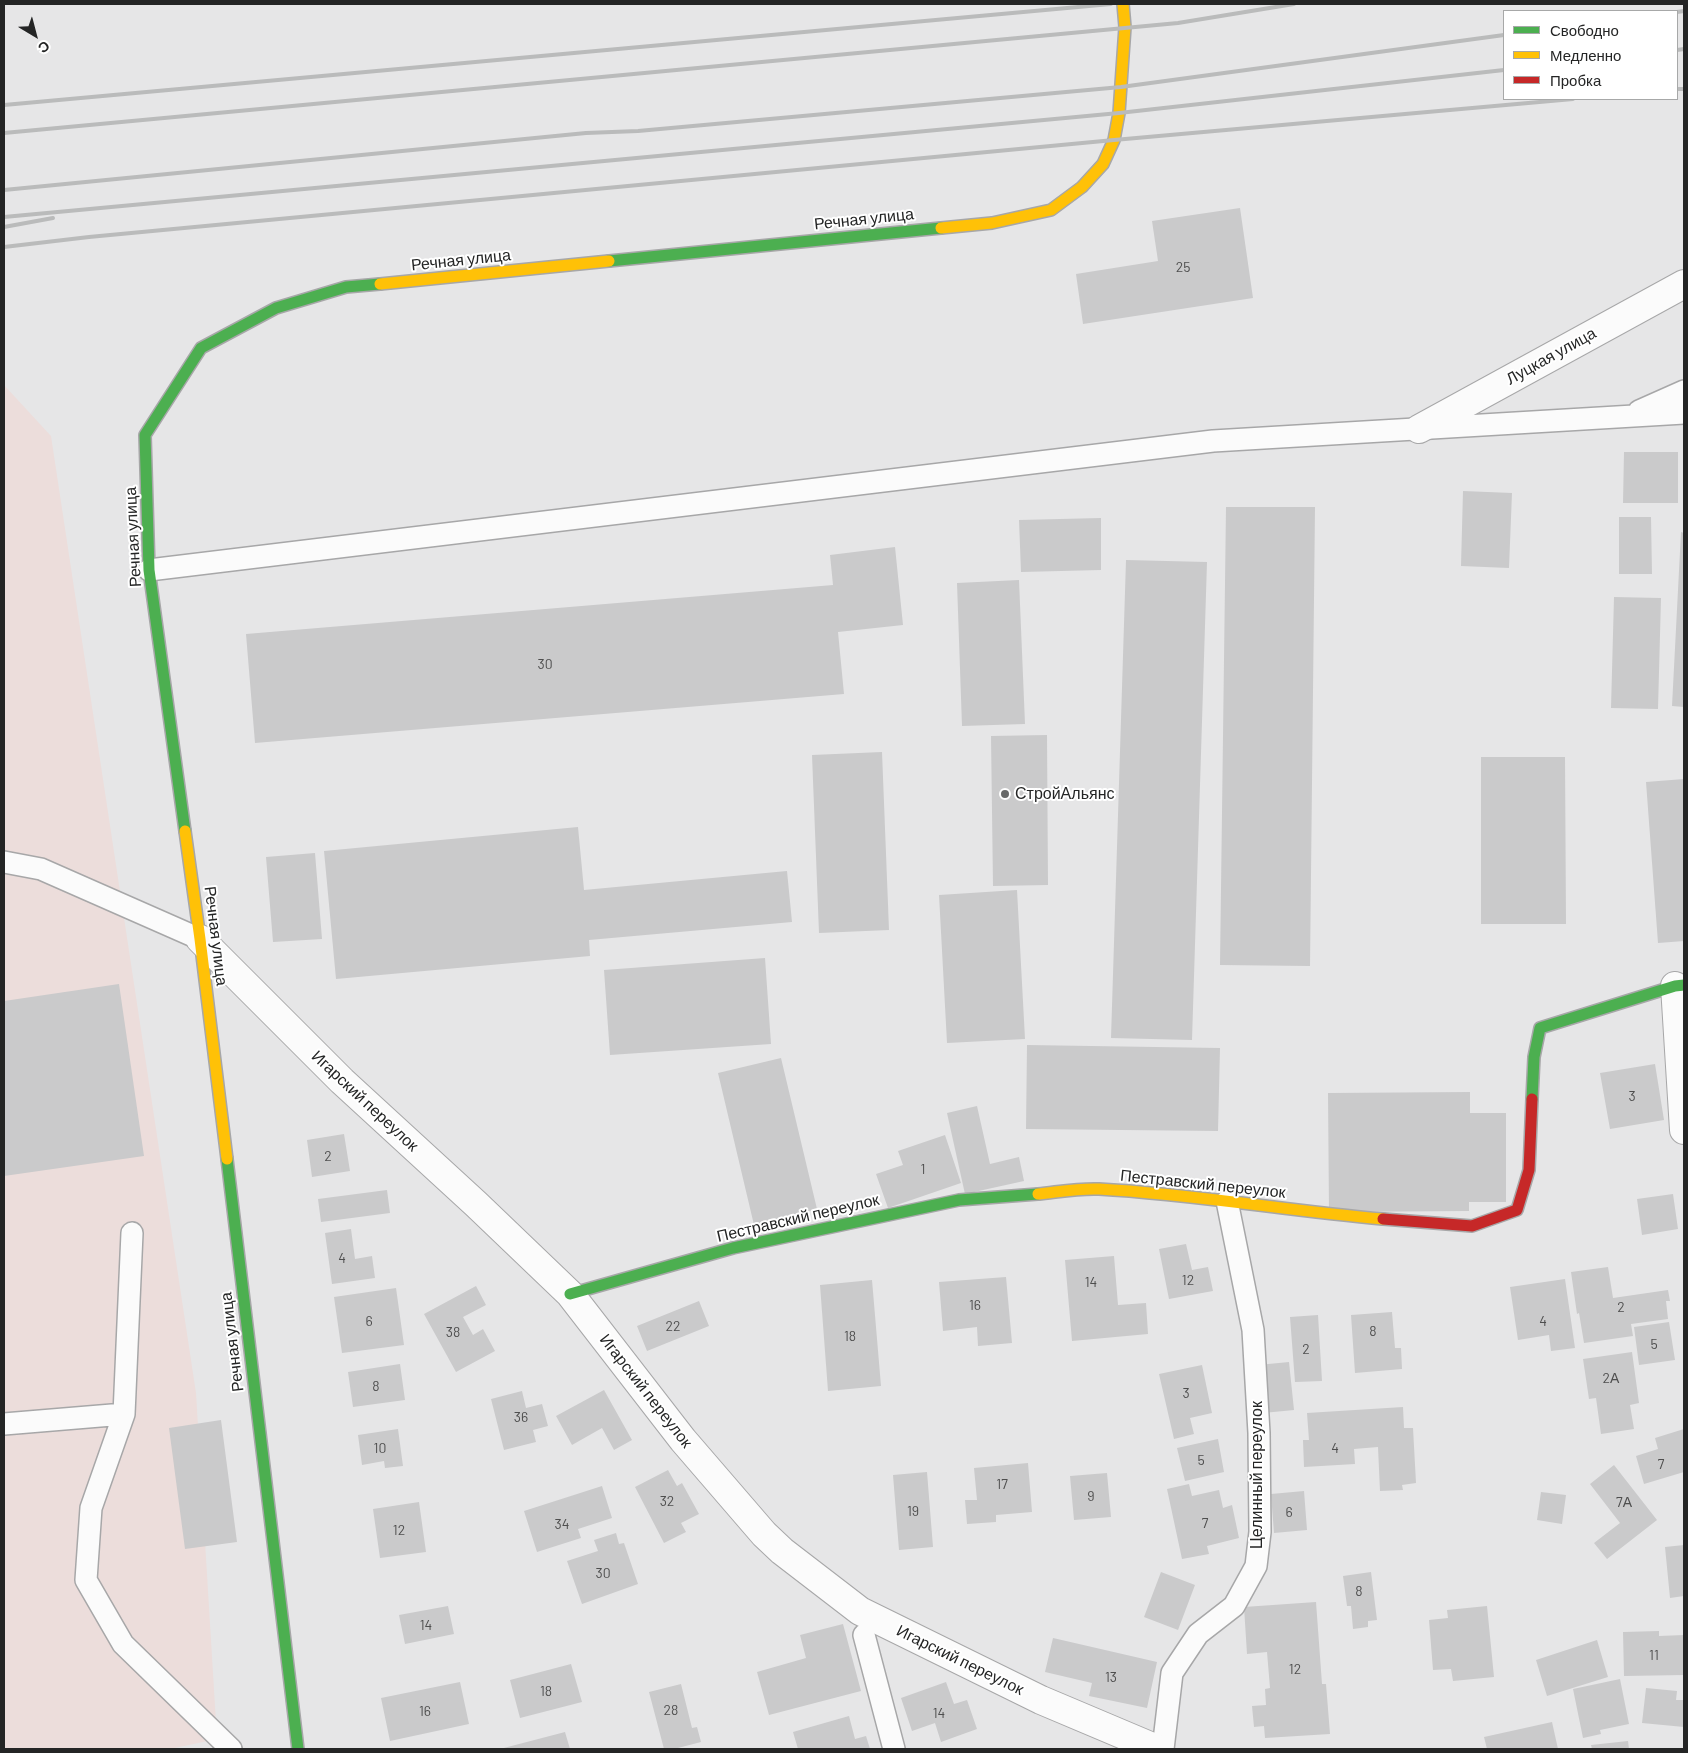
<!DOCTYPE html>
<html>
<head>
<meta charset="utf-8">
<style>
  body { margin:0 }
  #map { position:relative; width:1688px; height:1753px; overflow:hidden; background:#e6e6e7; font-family:Barlow,sans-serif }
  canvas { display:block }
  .frame { position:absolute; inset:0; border:5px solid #242525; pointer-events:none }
  .legend { position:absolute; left:1503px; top:10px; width:175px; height:90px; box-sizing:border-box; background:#fff; border:1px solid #a7a8a8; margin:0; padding:6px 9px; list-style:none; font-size:15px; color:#242525 }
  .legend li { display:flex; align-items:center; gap:10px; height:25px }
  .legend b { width:25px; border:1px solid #a7a8a8 }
  .north { position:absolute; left:10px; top:10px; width:50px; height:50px; -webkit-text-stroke:4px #fff; paint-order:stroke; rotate:143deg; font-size:14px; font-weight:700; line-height:20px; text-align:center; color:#242525 }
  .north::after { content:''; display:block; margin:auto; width:18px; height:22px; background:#242525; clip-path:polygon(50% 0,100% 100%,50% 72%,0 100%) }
</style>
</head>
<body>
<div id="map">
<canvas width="1688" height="1753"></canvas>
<div class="frame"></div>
<ul class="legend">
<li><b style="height:6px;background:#4caf50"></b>Свободно</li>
<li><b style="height:6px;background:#ffc107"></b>Медленно</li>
<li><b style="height:6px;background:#c62828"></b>Пробка</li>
</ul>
<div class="north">С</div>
</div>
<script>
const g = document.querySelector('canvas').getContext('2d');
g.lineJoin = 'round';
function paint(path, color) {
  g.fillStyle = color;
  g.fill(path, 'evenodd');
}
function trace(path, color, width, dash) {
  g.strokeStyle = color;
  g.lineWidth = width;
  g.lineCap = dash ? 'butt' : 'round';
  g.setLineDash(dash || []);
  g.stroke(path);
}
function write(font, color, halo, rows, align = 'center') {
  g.font = font + ' Barlow,sans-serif';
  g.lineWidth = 4;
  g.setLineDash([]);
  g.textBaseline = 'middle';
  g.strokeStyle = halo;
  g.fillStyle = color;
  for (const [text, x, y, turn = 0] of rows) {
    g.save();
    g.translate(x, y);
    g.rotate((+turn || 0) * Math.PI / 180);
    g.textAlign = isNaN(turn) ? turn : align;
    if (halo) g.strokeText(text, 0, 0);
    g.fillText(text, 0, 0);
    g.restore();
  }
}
const industrial = new Path2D(`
  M 4,385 L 51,436 L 196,1393 L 217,1739 L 170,1749 L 4,1749 Z`);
const building = new Path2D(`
  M 1240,208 L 1253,298 L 1083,324 L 1076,274 L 1158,261 L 1152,221 Z
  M 1624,452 L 1678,452 L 1678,503 L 1623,503 Z
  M 1463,491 L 1512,493 L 1509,568 L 1461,566 Z
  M 1226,507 L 1315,507 L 1310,966 L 1220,965 Z
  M 1619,517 L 1651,517 L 1652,574 L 1619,574 Z
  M 1101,518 L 1101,570 L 1021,572 L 1019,520 Z
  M 1681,532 L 1684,533 L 1684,707 L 1672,706 Z
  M 895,547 L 903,625 L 838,632 L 844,694 L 255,743 L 246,634 L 833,585 L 830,555 Z
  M 1126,560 L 1207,562 L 1192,1040 L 1111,1038 Z
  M 1019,580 L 1025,724 L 962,726 L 957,583 Z
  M 1614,597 L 1661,598 L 1658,709 L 1611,708 Z
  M 1047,735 L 1048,885 L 993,886 L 991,736 Z
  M 882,752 L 889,930 L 819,933 L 812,755 Z
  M 1481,757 L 1565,757 L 1566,924 L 1481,924 Z
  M 1684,779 L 1684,941 L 1658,943 L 1646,782 Z
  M 578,827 L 584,890 L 787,871 L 792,922 L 589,940 L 590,956 L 336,979 L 324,851 Z
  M 315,853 L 322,939 L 273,942 L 266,857 Z
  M 1017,890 L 1025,1039 L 947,1043 L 939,895 Z
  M 765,958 L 771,1044 L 610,1055 L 604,970 Z
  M 119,984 L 144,1156 L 4,1176 L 4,1001 Z
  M 1027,1045 L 1220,1048 L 1218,1131 L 1026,1129 Z
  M 781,1058 L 817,1209 L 754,1225 L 718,1073 Z
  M 1655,1064 L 1664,1120 L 1610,1129 L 1600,1073 Z
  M 1470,1092 L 1470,1113 L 1506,1113 L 1506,1202 L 1469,1202 L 1469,1211 L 1329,1212 L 1328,1093 Z
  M 977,1106 L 990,1164 L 1019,1157 L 1024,1181 L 965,1194 L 947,1113 Z
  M 344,1134 L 350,1171 L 312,1177 L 307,1140 Z
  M 945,1135 L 961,1183 L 888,1208 L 876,1174 L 903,1165 L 898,1151 Z
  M 387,1190 L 390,1213 L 321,1222 L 318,1199 Z
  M 1673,1194 L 1678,1229 L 1642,1235 L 1637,1199 Z
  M 351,1229 L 355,1259 L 372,1256 L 375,1278 L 332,1284 L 325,1233 Z
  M 1186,1244 L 1192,1270 L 1208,1267 L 1213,1291 L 1169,1299 L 1159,1249 Z
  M 1114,1256 L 1118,1305 L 1146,1303 L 1148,1334 L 1072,1341 L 1065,1260 Z
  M 1608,1267 L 1613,1298 L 1668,1290 L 1670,1301 L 1666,1301 L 1668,1319 L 1631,1324 L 1633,1336 L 1584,1343 L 1579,1313 L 1577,1314 L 1571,1272 Z
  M 1006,1277 L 1012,1343 L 978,1346 L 977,1327 L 943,1331 L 939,1282 Z
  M 1565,1279 L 1575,1348 L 1551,1351 L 1549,1335 L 1518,1340 L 1510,1287 Z
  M 872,1280 L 881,1386 L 828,1391 L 820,1285 Z
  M 476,1286 L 486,1305 L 463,1317 L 473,1335 L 483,1329 L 495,1351 L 456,1372 L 424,1314 Z
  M 396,1288 L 404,1345 L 342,1353 L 334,1297 Z
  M 699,1301 L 709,1326 L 647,1351 L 637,1326 Z
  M 1392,1312 L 1395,1348 L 1401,1348 L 1402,1369 L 1355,1373 L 1351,1315 Z
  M 1318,1315 L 1322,1381 L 1295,1382 L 1290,1317 Z
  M 1669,1322 L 1675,1360 L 1639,1365 L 1634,1327 Z
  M 1632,1352 L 1639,1403 L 1630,1405 L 1634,1429 L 1601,1434 L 1596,1398 L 1589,1399 L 1583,1359 Z
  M 1289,1362 L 1294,1410 L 1263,1413 L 1258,1365 Z
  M 400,1364 L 405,1400 L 353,1407 L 348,1372 Z
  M 1202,1365 L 1212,1413 L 1190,1418 L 1194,1434 L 1174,1439 L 1159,1374 Z
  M 604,1390 L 632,1440 L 614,1450 L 602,1428 L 572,1445 L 556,1416 Z
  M 522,1391 L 526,1408 L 542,1404 L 548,1426 L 533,1430 L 536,1442 L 504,1450 L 491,1399 Z
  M 1403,1407 L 1404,1428 L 1413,1428 L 1416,1483 L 1402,1485 L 1403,1490 L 1380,1491 L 1378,1447 L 1354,1449 L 1355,1464 L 1304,1467 L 1303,1440 L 1309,1440 L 1307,1413 Z
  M 221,1420 L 237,1542 L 185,1549 L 169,1428 Z
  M 398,1429 L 403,1466 L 385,1468 L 384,1461 L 362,1465 L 358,1435 Z
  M 1684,1429 L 1684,1472 L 1644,1484 L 1636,1456 L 1658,1449 L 1655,1438 Z
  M 1218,1439 L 1224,1472 L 1185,1481 L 1177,1448 Z
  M 1028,1463 L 1032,1512 L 996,1515 L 996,1522 L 967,1524 L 965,1500 L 977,1500 L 974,1468 Z
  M 1614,1465 L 1657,1520 L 1607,1559 L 1594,1543 L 1620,1523 L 1590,1484 Z
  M 668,1470 L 677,1486 L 682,1483 L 699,1514 L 681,1523 L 686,1532 L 664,1543 L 635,1487 Z
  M 927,1472 L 933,1547 L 899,1550 L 893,1475 Z
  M 1107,1473 L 1111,1517 L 1074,1520 L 1070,1476 Z
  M 1189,1484 L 1192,1496 L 1219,1490 L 1223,1508 L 1232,1505 L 1239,1538 L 1207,1546 L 1209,1554 L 1182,1559 L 1167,1489 Z
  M 602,1486 L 612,1518 L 578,1529 L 581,1538 L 537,1552 L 524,1511 Z
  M 1304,1491 L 1307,1530 L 1274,1533 L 1271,1494 Z
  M 1541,1492 L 1566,1495 L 1562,1524 L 1537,1520 Z
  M 419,1502 L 426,1552 L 380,1558 L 373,1509 Z
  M 616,1533 L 619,1544 L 624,1543 L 638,1584 L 582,1604 L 567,1561 L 598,1551 L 594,1540 Z
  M 1684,1545 L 1684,1596 L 1670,1598 L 1665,1547 Z
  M 1161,1572 L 1195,1585 L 1178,1630 L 1144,1617 Z
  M 1371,1572 L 1377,1620 L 1368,1621 L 1368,1627 L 1353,1629 L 1351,1606 L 1347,1606 L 1343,1576 Z
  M 1316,1602 L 1322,1684 L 1326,1684 L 1330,1734 L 1265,1738 L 1264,1726 L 1254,1727 L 1252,1706 L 1266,1705 L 1265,1689 L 1270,1688 L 1267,1652 L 1247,1654 L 1244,1607 Z
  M 448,1606 L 454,1634 L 405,1644 L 399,1615 Z
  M 1487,1606 L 1494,1677 L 1453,1681 L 1451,1669 L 1433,1670 L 1429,1620 L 1448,1618 L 1447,1610 Z
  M 843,1624 L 861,1691 L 769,1715 L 757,1672 L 806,1658 L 800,1635 Z
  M 1659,1631 L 1659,1636 L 1684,1635 L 1684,1675 L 1624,1676 L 1623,1632 Z
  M 1053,1638 L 1157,1662 L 1147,1708 L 1089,1696 L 1092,1683 L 1045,1672 Z
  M 1597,1640 L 1608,1677 L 1547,1696 L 1536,1660 Z
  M 571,1664 L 582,1702 L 520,1718 L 510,1680 Z
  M 1620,1679 L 1629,1724 L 1600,1730 L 1601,1734 L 1583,1738 L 1573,1689 Z
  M 460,1682 L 469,1724 L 390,1741 L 381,1698 Z
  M 946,1682 L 954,1704 L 967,1700 L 977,1729 L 941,1742 L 935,1723 L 912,1731 L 901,1698 Z
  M 681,1684 L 692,1728 L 697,1727 L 701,1742 L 674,1749 L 664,1749 L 649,1692 Z
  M 1646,1688 L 1677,1691 L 1676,1700 L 1684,1700 L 1684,1727 L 1642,1723 Z
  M 849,1716 L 855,1739 L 866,1736 L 870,1749 L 798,1749 L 793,1732 Z
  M 1552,1722 L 1558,1749 L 1487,1749 L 1484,1737 Z
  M 565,1732 L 570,1749 L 500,1749 Z
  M 1628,1741 L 1629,1749 L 1592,1749 L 1591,1745 Z`);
const lane = new Path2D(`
  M 1639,411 L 1684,391
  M 149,570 L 1213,441 L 1684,413
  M 4,862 L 41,869 L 200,939
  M 132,1233 L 124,1414 L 91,1508 L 86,1580 L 123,1644 L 231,1749
  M 4,1424 L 124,1414
  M 864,1635 L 894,1749
  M 1163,1749 L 1172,1673 L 1198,1634 L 1234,1606 L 1256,1566 L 1260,1532 L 1259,1433 L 1253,1330 L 1227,1201`);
const street = new Path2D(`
  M 1419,429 L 1684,284
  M 200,939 L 342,1081 L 476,1204 L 570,1294 L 683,1440 L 764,1534 L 782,1551 L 860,1611 L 1041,1700 L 1157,1749
  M 1675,986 L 1684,1130`);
const fast = new Path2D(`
  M 609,261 L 941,228
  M 185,831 L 149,570 L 145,435 L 201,348 L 276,308 L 346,287 L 380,284
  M 1532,1099 L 1534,1057 L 1540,1028 L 1675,986 L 1684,985
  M 227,1159 L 298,1749
  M 570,1294 L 733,1248 L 959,1200 L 1038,1194`);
const slow = new Path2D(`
  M 941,228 L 992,223 L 1051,210 L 1082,187 L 1103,164 L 1114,140 L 1119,113 L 1125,27 L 1123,4
  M 380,284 L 609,261
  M 185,831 L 200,939 L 227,1159
  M 1038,1194 C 1058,1192 1079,1188 1099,1189 C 1194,1194 1288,1211 1383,1219`);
const jam = new Path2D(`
  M 1383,1219 L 1472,1226 L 1517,1210 L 1529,1170 L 1532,1099`);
const rail = new Path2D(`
  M 1677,12 L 1684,11
  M 1677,50 L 1684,49
  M 1677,89 L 1684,89
  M 4,105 L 1111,4
  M 4,133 L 1178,23 L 1294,4
  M 4,190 L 586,133 L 638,131 L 1121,87 L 1504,35
  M 4,217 L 1119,113 L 1504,70
  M 4,227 L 53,218
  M 4,247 L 89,237 L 1114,140 L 1573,99`);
const markers = [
  [1005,794,5,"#686969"]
];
const numberNames = [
  ["25",1183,267],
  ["30",545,664],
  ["3",1632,1096],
  ["2",328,1156],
  ["1",923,1169],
  ["4",342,1258],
  ["12",1188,1280],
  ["14",1091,1282],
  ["16",975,1305],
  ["2",1621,1307],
  ["6",369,1321],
  ["4",1543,1321],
  ["22",673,1326],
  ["8",1373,1331],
  ["38",453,1332],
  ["18",850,1336],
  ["5",1654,1344],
  ["2",1306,1349],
  ["2А",1611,1378],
  ["8",376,1386],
  ["3",1186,1393],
  ["36",521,1417],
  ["10",380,1448],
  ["4",1335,1448],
  ["5",1201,1460],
  ["7",1661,1464],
  ["17",1002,1484],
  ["9",1091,1496],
  ["32",667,1501],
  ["7А",1624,1502],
  ["19",913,1511],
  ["6",1289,1512],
  ["7",1205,1523],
  ["34",562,1524],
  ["12",399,1530],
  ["30",603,1573],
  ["8",1359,1591],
  ["14",426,1625],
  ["11",1654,1655],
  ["12",1295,1669],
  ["13",1111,1677],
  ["18",546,1691],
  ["28",671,1710],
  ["16",425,1711],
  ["14",939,1713]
];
const streetNames = [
  ["Речная улица",864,219,-6],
  ["Речная улица",461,260,-6],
  ["Луцкая улица",1551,356,-29],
  ["Речная улица",133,537,-93],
  ["Речная улица",216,936,83],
  ["Игарский переулок",365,1101,43],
  ["Пестравский переулок",1203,1184,6],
  ["Пестравский переулок",798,1218,-13],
  ["Речная улица",232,1342,-97],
  ["Игарский переулок",646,1391,52],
  ["Целинный переулок",1257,1475,-90],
  ["Игарский переулок",960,1660,26]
];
const poiNames = [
  ["СтройАльянс",1015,794]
];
paint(industrial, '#ecdddb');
paint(building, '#cacacb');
trace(lane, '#a7a7a8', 24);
trace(street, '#a7a7a8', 30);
trace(fast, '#a7a7a8', 14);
trace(slow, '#a7a7a8', 14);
trace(jam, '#a7a7a8', 14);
trace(lane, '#fbfbfb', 21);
trace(street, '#fbfbfb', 28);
trace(fast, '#4caf50', 11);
trace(slow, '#ffc107', 11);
trace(jam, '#c62828', 11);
trace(rail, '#babbbb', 4);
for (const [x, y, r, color] of markers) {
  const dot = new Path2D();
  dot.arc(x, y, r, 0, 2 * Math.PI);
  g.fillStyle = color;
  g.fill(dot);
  trace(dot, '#fff', 2);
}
write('14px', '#4e4e4e', null, numberNames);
write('16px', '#242525', '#fff', streetNames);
write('16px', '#242525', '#fff', poiNames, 'left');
</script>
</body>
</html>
